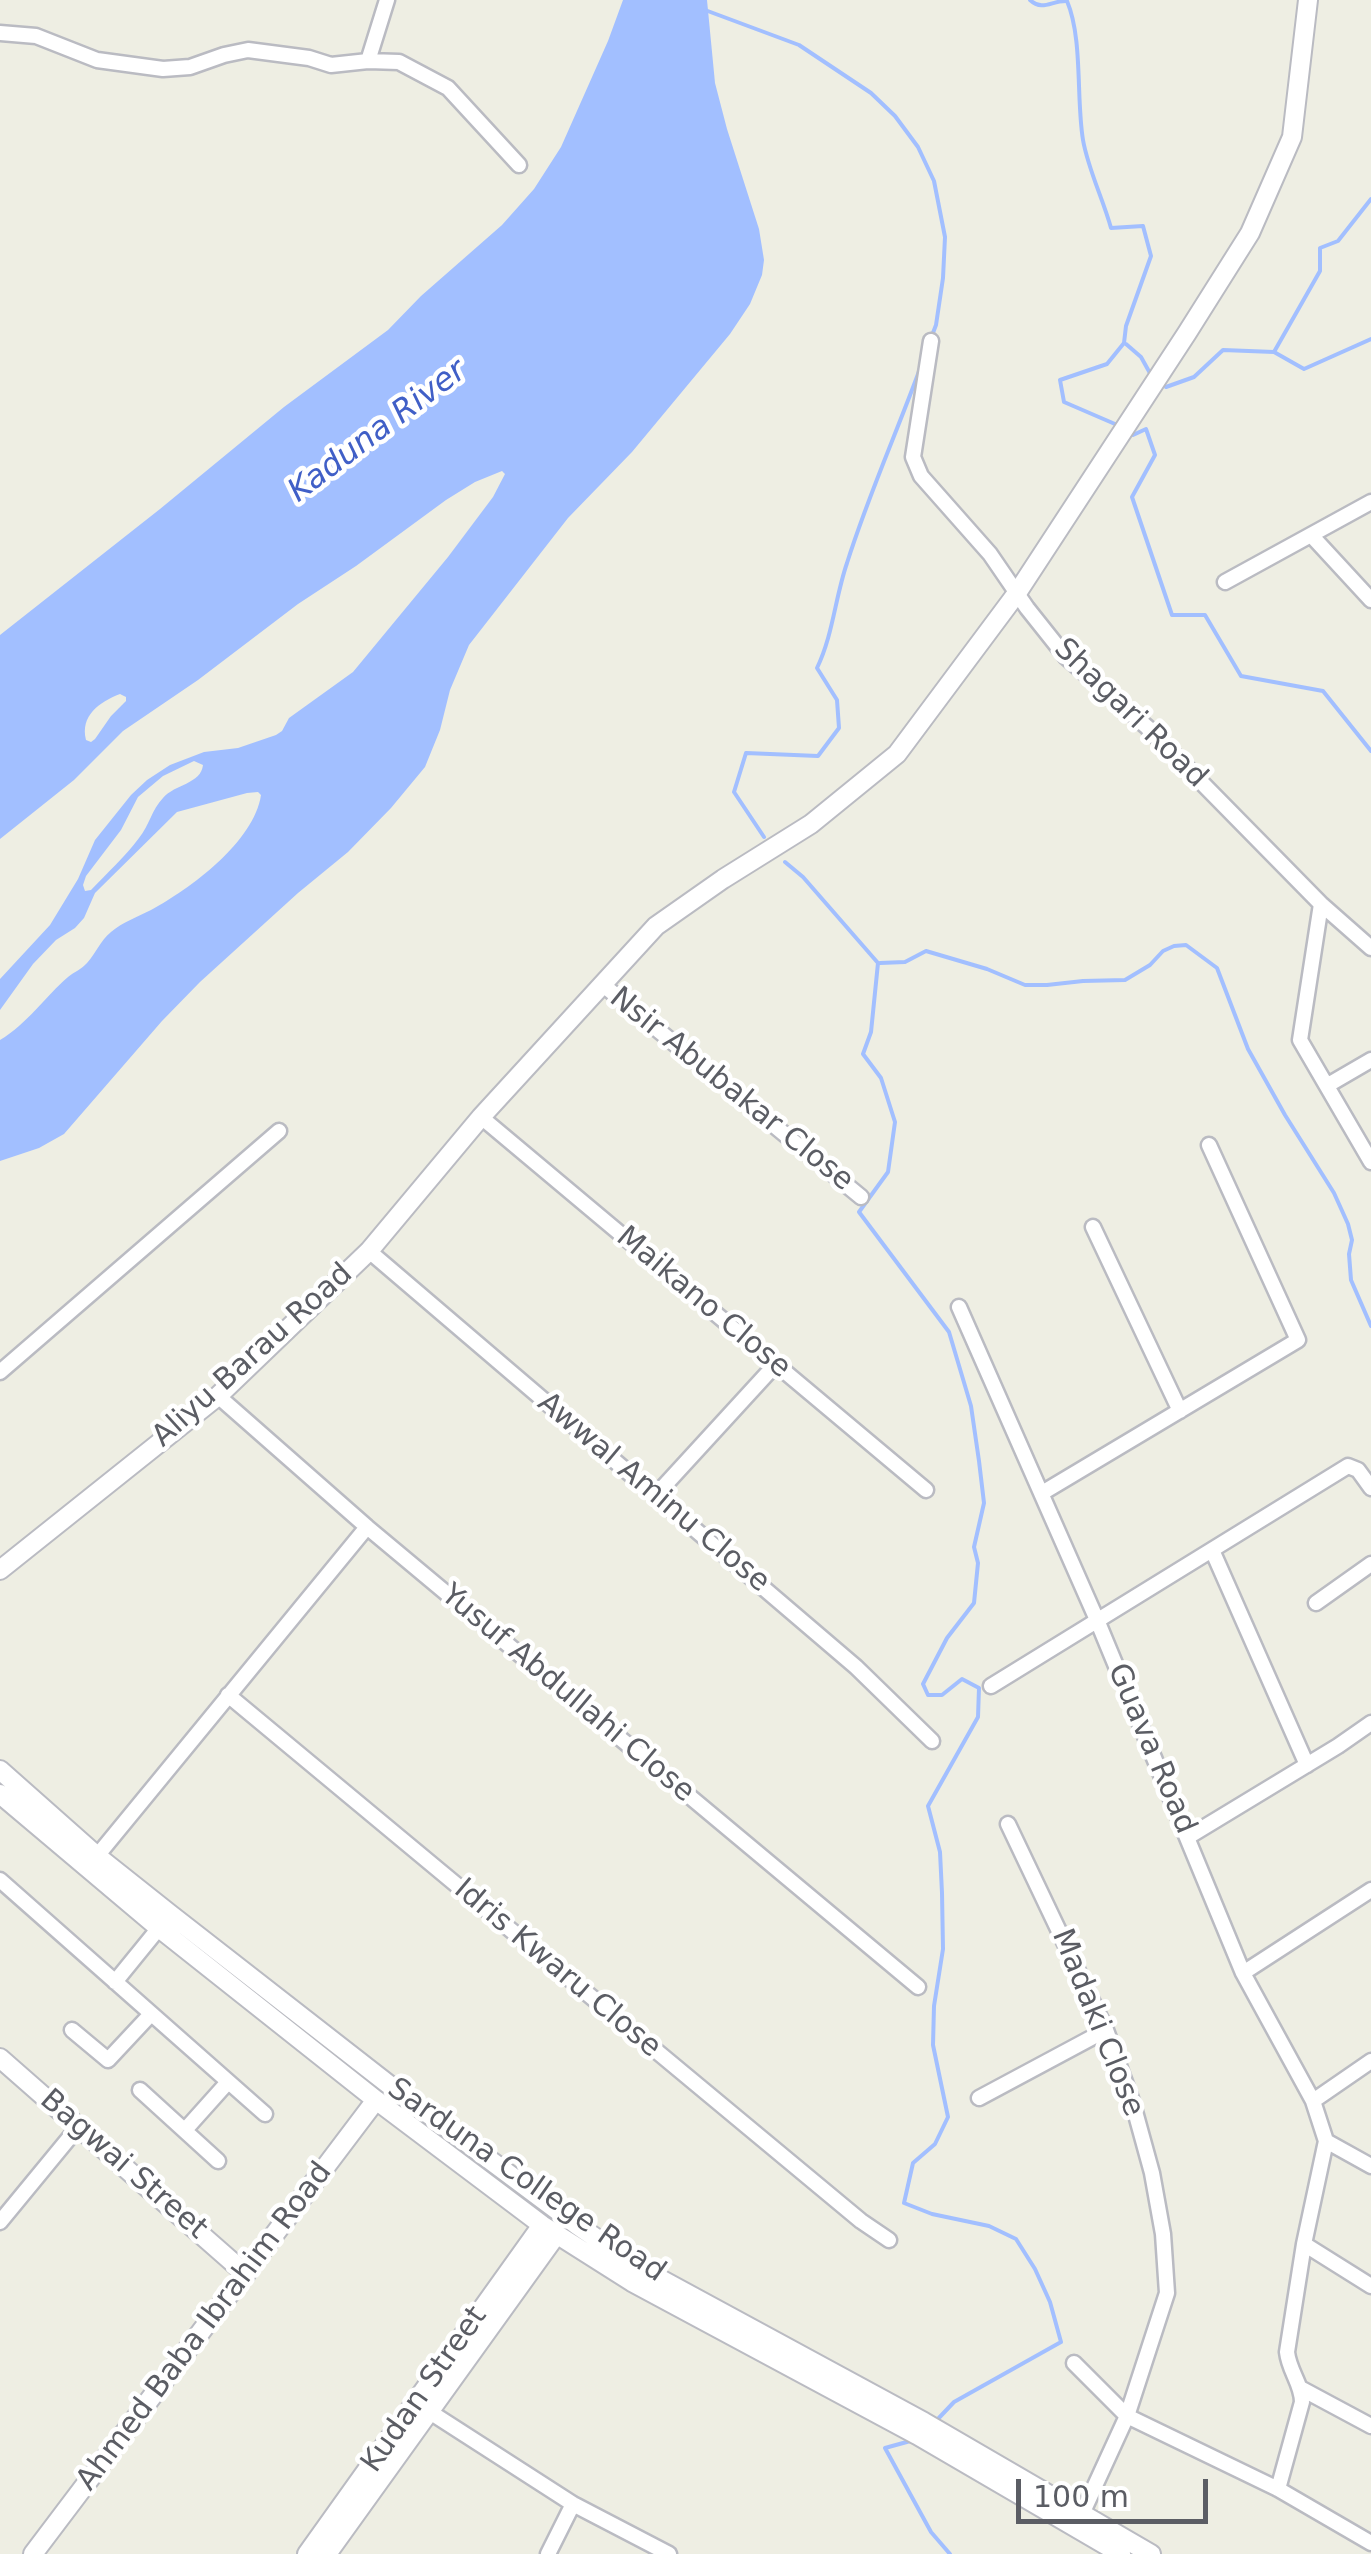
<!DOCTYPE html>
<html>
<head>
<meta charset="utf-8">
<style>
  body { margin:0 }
  #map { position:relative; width:1371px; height:2554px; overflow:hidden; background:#eeeee3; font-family:"DejaVu Sans",sans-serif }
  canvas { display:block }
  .scale { position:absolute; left:1016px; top:2479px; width:192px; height:45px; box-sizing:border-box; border:5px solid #5b5d64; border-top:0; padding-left:12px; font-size:30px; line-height:35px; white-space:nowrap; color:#5b5d64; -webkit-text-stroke:8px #fff; paint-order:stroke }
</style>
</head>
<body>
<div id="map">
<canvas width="1371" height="2554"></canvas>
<div class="scale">100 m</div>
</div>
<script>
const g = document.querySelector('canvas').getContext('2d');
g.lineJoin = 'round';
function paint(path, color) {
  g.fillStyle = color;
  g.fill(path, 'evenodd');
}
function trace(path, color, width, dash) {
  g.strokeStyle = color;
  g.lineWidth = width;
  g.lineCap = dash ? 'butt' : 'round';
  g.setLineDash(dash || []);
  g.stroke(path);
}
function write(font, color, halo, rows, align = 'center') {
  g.font = font + ' "DejaVu Sans",sans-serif';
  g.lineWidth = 9;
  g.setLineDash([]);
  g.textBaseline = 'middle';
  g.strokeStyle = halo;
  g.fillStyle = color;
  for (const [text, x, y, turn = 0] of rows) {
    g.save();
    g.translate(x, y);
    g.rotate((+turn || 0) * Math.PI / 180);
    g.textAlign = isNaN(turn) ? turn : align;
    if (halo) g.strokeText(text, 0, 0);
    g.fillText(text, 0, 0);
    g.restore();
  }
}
const water = new Path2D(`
  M 623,0 L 707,0 L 715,83 L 727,129 L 759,229 L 764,260 L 762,275 L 750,304 L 730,334 L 632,452 L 568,518 L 469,645 L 450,690 L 440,730 L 425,767 L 391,808 L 348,852 L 298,893 L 200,982 L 162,1021 L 64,1134 L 39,1148 L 0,1161 L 0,1040 C 27,1024 45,997 68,977 C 74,972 82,969 87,963 C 96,953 100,941 111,932 C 123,922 137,917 151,910 C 190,889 254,842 261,795 L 258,792 L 247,793 L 177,812 L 95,893 L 84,918 L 75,928 L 56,940 L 33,964 L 0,1010 L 0,979 L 50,925 L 78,879 L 95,840 L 131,795 L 147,780 L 170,765 L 204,752 L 238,748 L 276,735 L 282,731 L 289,718 L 353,672 L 448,557 L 493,497 L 505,474 L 502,471 L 475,482 L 446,500 L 356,566 L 298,604 L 198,680 L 123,731 L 74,780 L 0,839 L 0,635 L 160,509 L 284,407 L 388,330 L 421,296 L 502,225 L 534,189 L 561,147 L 608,41 ZM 120,694 L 126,697 L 126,701 L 111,716 L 95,739 L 91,742 L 86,740 C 80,716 99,702 120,694 ZM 194,761 L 203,765 C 201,784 175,784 163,798 C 152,809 149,826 139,838 C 125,857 107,873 91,890 L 85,891 L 83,885 L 86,876 L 121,830 L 138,797 L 163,776 Z`);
const stream = new Path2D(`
  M 1030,0 C 1043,12 1052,0 1067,1 C 1083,39 1076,98 1083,140 C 1088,169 1103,199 1111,228 L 1143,226 L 1151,256 L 1126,326 L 1124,343 L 1107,364 L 1060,380 L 1064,402 L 1115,424
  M 705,10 L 799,45 L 871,93 L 895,116 L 918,147 L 934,181 L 945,237 L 943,278 L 936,325 L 931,338
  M 1126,344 L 1141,357 L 1151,375
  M 1274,352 L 1320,271 L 1320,248 L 1338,241 L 1371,199
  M 1166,387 L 1194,377 L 1223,350 L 1274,352 L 1304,369 L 1371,339
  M 1133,435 L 1146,429 L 1155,455 L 1132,497 L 1172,615 L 1205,615 L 1241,676 L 1323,691 L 1371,751
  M 764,837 L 734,792 L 746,753 L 818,756 L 839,728 L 837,700 L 817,668 C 833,635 835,598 847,563 C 868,496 897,432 921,366
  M 785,862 L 803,877 L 878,963 L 871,1032 L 863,1054 L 881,1078 L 895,1122 L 888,1172 L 859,1212 L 949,1332 L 971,1406 L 979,1461 L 984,1503 L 974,1547 L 978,1563 L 974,1603 L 947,1638 L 923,1684 L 928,1695 L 942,1695 L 962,1679 L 979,1688 L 978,1717 L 928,1806 L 940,1852 L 942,1893 L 943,1949 L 934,2006 L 933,2045 L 948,2117 L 935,2144 L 913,2163 L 904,2203 L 932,2214 L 989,2226 L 1016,2239 L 1035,2269 L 1050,2302 L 1061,2342 L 954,2402 L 936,2421
  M 880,963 L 905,962 L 926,951 L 987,969 L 1025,985 L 1047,985 L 1083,981 L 1125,980 L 1150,965 L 1163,951 L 1174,946 L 1186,945 L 1217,968 L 1248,1049 L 1285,1115 L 1334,1193 L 1348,1224 L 1352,1240 L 1349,1254 L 1351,1280 L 1371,1326
  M 914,2440 L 885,2448 L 931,2532 L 950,2554`);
const minor = new Path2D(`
  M 0,33 L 36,36 L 97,60 L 163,69 L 190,67 L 224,55 L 248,50 L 309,58 L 331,65 L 368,61 L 399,62 L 448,88 L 519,165
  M 368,61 L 387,0
  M 931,341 L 913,457 L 921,476 L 990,554 L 1027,608 L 1066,657 L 1147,727 L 1321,904 L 1371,948
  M 1311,535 L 1371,600
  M 1225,582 L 1371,502
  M 1321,904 L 1300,1040 L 1371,1162
  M 602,984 L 861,1197
  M 1328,1085 L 1371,1060
  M 481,1117 L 926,1490
  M 1093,1227 L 1180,1411
  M 369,1251 L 856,1667 L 932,1741
  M 959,1307 L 1097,1620 L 1243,1973 L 1313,2101 L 1326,2141 L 1371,2166
  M 0,1372 L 279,1131
  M 218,1396 L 367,1527 L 918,1987
  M 1042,1493 L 1298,1340 L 1209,1145
  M 655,1496 L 776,1364
  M 1212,1550 L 1307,1765
  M 1316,1603 L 1371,1564
  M 991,1686 L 1348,1466 L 1358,1470 L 1371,1488
  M 228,1695 L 861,2221 L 889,2240
  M 1008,1824 L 1106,2030 L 1133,2104 L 1152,2173 L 1163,2234 L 1167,2293 L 1127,2416 L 1082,2514
  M 1188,1837 L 1338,1746 L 1371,1723
  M 97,1856 L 367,1527
  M 0,1880 L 265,2114
  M 1243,1973 L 1371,1890
  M 115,1982 L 163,1923
  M 72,2030 L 108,2060 L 151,2014
  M 140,2090 L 218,2161
  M 979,2098 L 1106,2030
  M 1313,2101 L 1371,2061
  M 185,2130 L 228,2082
  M 0,2222 L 79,2126
  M 1304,2244 L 1371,2286
  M 1074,2363 L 1127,2416 L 1278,2489 L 1371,2543
  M 1302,2389 L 1371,2426
  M 430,2412 L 573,2504 L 669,2554
  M 1278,2489 L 1302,2402 C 1302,2384 1289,2371 1287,2352 L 1304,2244 L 1326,2141
  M 548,2554 L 573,2504`);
const tertiary = new Path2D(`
  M 0,1570 L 218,1396 L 369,1251 L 481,1117 L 656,926 L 723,879 L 811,824 L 897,754 L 1017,593 L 1187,333 L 1250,233 L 1292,137 L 1308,0
  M 0,1770 L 97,1856 L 170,1914 L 388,2084 L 577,2225 L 638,2267 L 924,2422 L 1151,2554
  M 0,1794 L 159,1928 L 376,2100 L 542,2225 L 632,2282 L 917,2435 L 1121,2554
  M 0,2058 L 246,2274
  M 33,2554 L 376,2100
  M 307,2554 L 542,2225
  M 327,2554 L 557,2234`);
const streetNames = [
  ["Shagari Road",1130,714,44],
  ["Nsir Abubakar Close",731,1090,39],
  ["Maikano Close",703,1303,40],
  ["Aliyu Barau Road",253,1356,-42],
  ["Awwal Aminu Close",653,1493,40],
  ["Yusuf Abdullahi Close",567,1694,40],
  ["Guava Road",1151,1749,67],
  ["Idris Kwaru Close",557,1969,40],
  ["Madaki Close",1097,2023,68],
  ["Bagwai Street",123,2165,41],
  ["Sarduna College Road",526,2181,35],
  ["Ahmed Baba Ibrahim Road",205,2327,-53],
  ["Kudan Street",425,2390,-55]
];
const waterNames = [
  ["Kaduna River",378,432,-37]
];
paint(water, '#a2bfff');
trace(stream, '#a2bfff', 4);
trace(minor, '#babbc2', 19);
trace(tertiary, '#babbc2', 22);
trace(minor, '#fff', 14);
trace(tertiary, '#fff', 18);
write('30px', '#5b5d64', '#fff', streetNames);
write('italic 32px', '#405fc7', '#fff', waterNames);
</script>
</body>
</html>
